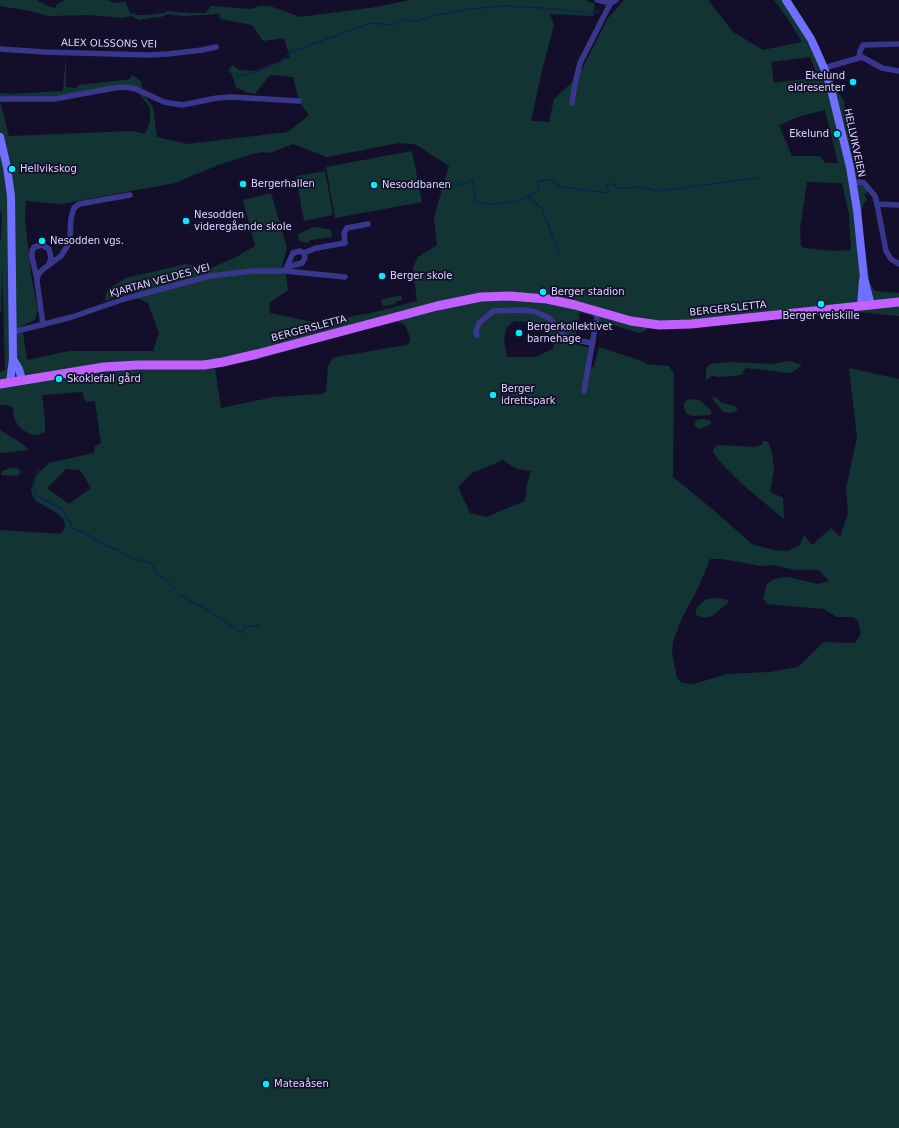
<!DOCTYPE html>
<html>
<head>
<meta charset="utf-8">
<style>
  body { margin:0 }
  canvas { display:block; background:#130f2a }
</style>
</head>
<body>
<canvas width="899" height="1128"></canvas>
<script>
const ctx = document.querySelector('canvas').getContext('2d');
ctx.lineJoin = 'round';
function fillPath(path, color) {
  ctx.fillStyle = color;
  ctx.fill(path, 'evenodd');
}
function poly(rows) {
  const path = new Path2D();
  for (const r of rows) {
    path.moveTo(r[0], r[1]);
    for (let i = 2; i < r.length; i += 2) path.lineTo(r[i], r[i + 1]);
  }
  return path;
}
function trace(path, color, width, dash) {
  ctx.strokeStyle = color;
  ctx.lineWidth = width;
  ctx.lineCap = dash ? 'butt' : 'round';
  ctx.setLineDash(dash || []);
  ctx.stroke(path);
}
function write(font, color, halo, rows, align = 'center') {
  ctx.font = font + ' "DejaVu Sans",sans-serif';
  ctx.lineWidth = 3.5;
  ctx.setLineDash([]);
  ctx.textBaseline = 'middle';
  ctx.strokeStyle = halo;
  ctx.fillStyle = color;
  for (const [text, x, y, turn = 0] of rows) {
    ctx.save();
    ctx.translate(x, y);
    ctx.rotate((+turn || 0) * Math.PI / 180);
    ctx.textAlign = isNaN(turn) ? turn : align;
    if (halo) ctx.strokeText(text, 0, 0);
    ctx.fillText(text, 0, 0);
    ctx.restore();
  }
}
fillPath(poly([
  [0,0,37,0,45,5,55,8,57,4,65,0,108,0,114,3,125,1,130,13,138,15,147,15,163,13,167,11,190,13,206,13,211,6,251,9,259,6,270,6,300,17,377,7,410,0,585,0,595,4,593,16,550,14,554,25,542,70,531,121,549,122,554,99,578,77,608,18,624,0,708,0,733,32,763,50,802,42,788,19,774,0,790,0,804,20,819,46,832,77,836,91,840,95,844,101,847,125,852,127,854,156,858,171,857,174,869,191,864,195,867,200,864,203,861,213,863,234,870,284,875,291,899,293,899,316,849,311,719,325,648,328,643,332,639,333,600,321,592,316,580,312,574,344,591,348,587,365,594,367,599,347,639,360,647,364,669,366,674,374,673,477,711,508,752,544,773,550,788,551,800,545,804,535,812,545,831,528,840,537,848,514,846,488,857,438,849,368,899,379,899,1128,0,1128,0,530,61,534,64,530,65,526,64,520,57,513,36,501,32,495,31,489,35,477,49,463,94,453,95,446,101,443,95,401,86,402,82,392,42,395,45,419,45,432,38,435,32,435,21,429,14,419,13,408,7,405,0,405,0,372,5,370,2,264,1,312,0,313,0,240,1,241,2,212,0,213,0,101,9,136,133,131,145,134,150,122,150,108,139,93,122,85,52,97,0,97,0,93,10,94,63,91,66,55,66,87,76,88,78,85,124,80,130,79,132,75,141,81,144,95,153,107,157,137,187,144,288,132,309,115,299,101,293,77,270,75,255,94,246,92,236,87,232,74,228,70,233,65,239,70,259,71,290,57,284,38,263,41,252,25,220,19,219,14,183,16,168,14,161,17,150,18,139,20,131,16,122,18,90,15,48,16,31,11,0,6],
  [810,57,818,77,774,83,771,62],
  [825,110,838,163,825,163,820,156,792,156,779,125,801,116],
  [399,143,415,144,449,166,434,217,437,245,418,257,415,263,413,269,417,301,367,314,357,315,315,327,313,322,270,313,269,303,288,290,286,274,282,266,287,248,271,193,243,200,255,246,238,256,211,268,186,264,126,278,108,289,105,297,105,301,134,292,137,298,148,303,159,333,153,351,69,351,27,360,22,326,35,320,38,310,31,275,25,218,26,201,61,204,175,183,218,165,252,154,263,152,270,153,293,144,327,157],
  [807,182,842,183,849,214,851,250,834,251,804,248,801,246,800,229],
  [397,321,405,325,410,337,410,342,407,345,336,357,332,359,328,367,326,391,322,394,274,397,221,408,215,368,259,359,371,327],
  [514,321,531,322,547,332,554,345,553,349,535,357,507,357,504,341,506,328],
  [503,460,510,465,518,469,531,471,527,484,525,501,486,517,470,513,458,487,472,473],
  [66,469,80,470,91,488,69,504,47,488],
  [710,559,722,559,761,566,774,565,795,570,819,570,829,581,818,584,787,577,774,579,767,584,763,598,767,604,824,609,837,617,853,617,858,621,861,634,855,643,824,642,798,667,770,672,727,674,694,684,682,683,677,678,674,664,672,651,673,641,683,616,698,588],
  [412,151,422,202,335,218,326,167],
  [325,171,333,215,304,221,296,176],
  [314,227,331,230,332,237,310,240,308,243,299,241,298,234],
  [401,295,402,300,395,302,396,304,383,306,381,300],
  [789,361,802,365,791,373,746,368,741,375,720,377,712,376,706,380,706,368,710,364,729,362,771,364],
  [715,397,722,403,735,406,738,411,729,413,723,412,712,398],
  [694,399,701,401,711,410,712,413,709,415,693,416,686,413,684,408,684,403,687,400],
  [703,419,710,421,711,424,700,429,694,425,696,420],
  [0,430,21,443,29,450,0,453],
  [763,441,766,441,769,443,772,454,774,469,770,492,783,498,784,519,742,484,721,463,713,452,713,449,718,445,754,447,762,445],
  [11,468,17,468,20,471,20,473,17,476,1,475,2,471],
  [719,598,728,600,729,602,712,616,705,618,696,615,696,609,701,603,707,599]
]), '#123533');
trace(poly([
  [236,77,255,72,279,62,291,52,371,23,392,25,404,20,416,21,434,16,469,9,505,6,541,8,589,13,600,11],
  [450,183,457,185,473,181,475,201,487,204,516,202,538,191,538,181,548,180,552,180,561,187,609,193,607,184,613,184,618,188,642,187,657,191,758,178],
  [528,196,542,209,561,258],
  [39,468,33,487,36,495,62,509,73,528,87,534,104,545,119,550,131,558,151,563,156,574,165,579,175,589],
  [178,594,208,610,242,633,245,627,260,625]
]), '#0a244f', 1.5);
trace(poly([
  [597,0,611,3],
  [0,49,45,52,148,55,168,54,202,50,216,47],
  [859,58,860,51,863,45,899,44],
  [824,68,862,57,882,68,899,71],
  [0,99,54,99,114,88,124,87,136,89,164,102,182,105,217,98,231,97,299,101],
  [572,103,575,84,580,63,608,8,611,3,616,0],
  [853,185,858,182,864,183,875,196,877,204,886,251,891,259,899,264],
  [877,204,899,205],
  [304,253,316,248,345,243,344,233,347,228,368,224],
  [285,271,293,253,300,251,304,253,305,258,302,263,287,267],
  [37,279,32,257,32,251,34,247,42,245,49,249,51,258,49,264],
  [43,325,37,281,38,275,42,270,61,256,68,245,70,236,71,218,74,208,79,204,130,195],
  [13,332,72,317,124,299,210,276,253,271,285,271,345,277],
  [477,335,476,331,479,323,493,311,523,310,536,312,549,318,567,339,593,343],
  [584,391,598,311]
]), '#39378c', 5.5);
trace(poly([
  [786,0,811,39,824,68,831,89,850,167,857,210,864,278,871,305],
  [0,137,7,167,11,196,13,359,10,382],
  [861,306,863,280],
  [13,359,19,369,22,380]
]), '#716fff', 8);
trace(poly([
  [0,384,104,367,137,365,204,365,223,362,257,354,437,306,481,297,509,296,547,299,575,305,631,321,659,325,691,324,899,302]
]), '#c15fff', 9);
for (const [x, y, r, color] of [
  [853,82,4,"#04eaff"],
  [837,134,4,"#04eaff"],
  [12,169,4,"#04eaff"],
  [243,184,4,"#04eaff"],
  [374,185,4,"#04eaff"],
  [186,221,4,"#04eaff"],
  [42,241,4,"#04eaff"],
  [382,276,4,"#04eaff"],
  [543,292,4,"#04eaff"],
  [821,304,4,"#04eaff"],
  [519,333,4,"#04eaff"],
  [59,379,4,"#04eaff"],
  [493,395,4,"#04eaff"],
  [266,1084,4,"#04eaff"]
]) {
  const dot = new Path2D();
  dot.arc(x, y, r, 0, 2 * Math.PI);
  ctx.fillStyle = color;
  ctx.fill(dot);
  trace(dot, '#130f2a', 1.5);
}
write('10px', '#dcd8ff', '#130f2a', [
  ["ALEX OLSSONS VEI",109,44,1],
  ["HELLVIKVEIEN",854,143,78],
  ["KJARTAN VELDES VEI",160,281,-15],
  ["BERGERSLETTA",728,309,-6],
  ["BERGERSLETTA",309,329,-15]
]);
write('10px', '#dcd8ff', '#130f2a', [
  ["Ekelund",845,76,"right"],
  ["eldresenter",845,88,"right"],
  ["Ekelund",829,134,"right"],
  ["Hellvikskog",20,169],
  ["Bergerhallen",251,184],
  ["Nesoddbanen",382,185],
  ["Nesodden",194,215],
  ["videregående skole",194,227],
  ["Nesodden vgs.",50,241],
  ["Berger skole",390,276],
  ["Berger stadion",551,292],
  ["Berger veiskille",821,316,"center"],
  ["Bergerkollektivet",527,327],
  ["barnehage",527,339],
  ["Skoklefall gård",67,379],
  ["Berger",501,389],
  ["idrettspark",501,401],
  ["Mateaåsen",274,1084]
], 'left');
</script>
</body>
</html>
